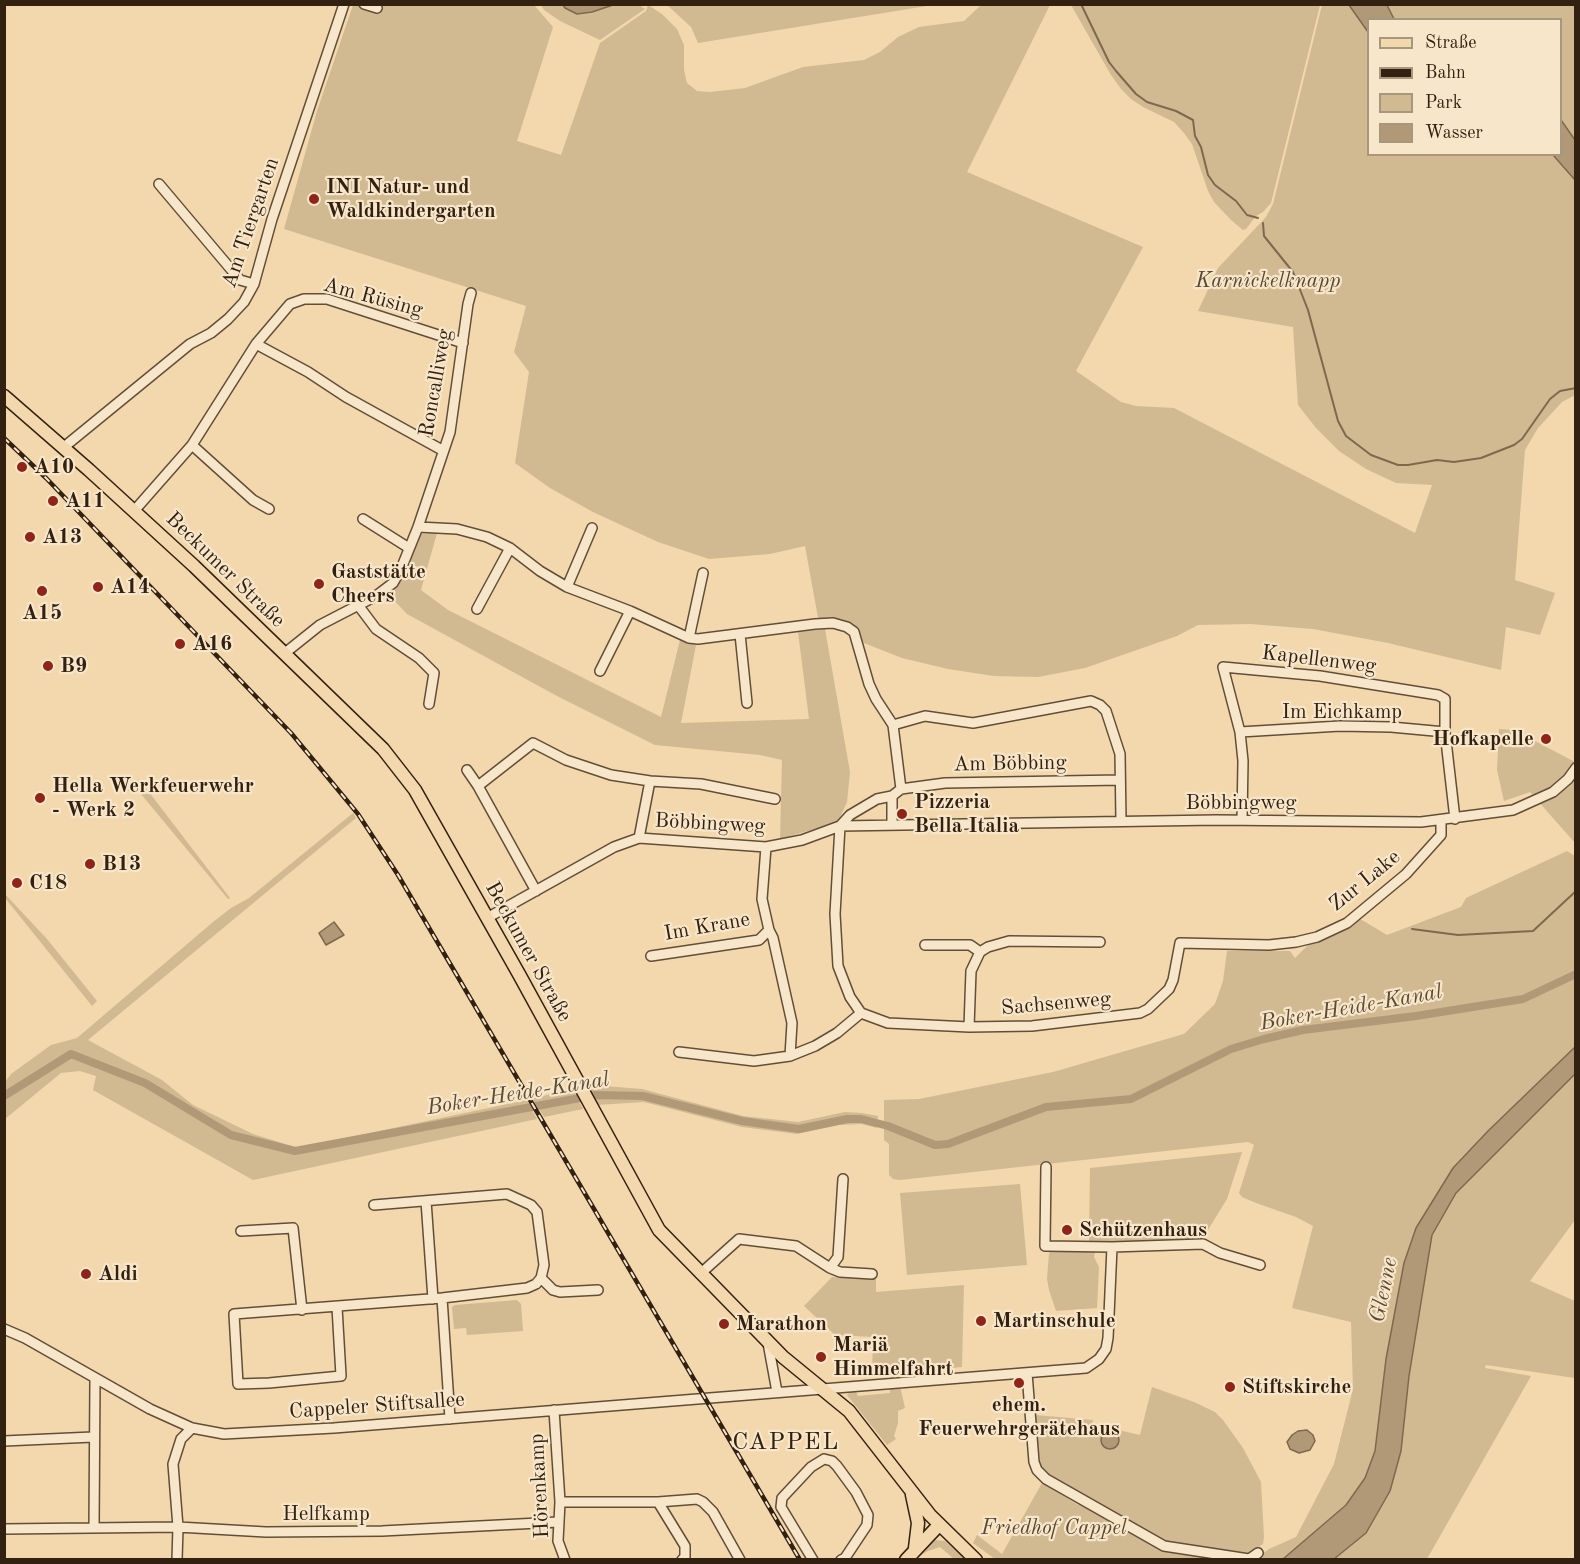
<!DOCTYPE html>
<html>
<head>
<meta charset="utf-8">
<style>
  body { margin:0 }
  #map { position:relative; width:1580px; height:1564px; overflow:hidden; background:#f2d8ac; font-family:"Old Standard TT",serif }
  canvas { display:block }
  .frame { position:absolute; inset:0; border:6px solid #322011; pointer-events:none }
  .legend { position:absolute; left:1367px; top:18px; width:195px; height:138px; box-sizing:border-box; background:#f7e6c9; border:2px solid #a8977f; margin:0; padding:8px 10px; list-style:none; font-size:18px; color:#322011 }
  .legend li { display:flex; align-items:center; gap:12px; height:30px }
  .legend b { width:30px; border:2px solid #a8977f }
</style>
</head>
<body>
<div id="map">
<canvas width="1580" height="1564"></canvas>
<div class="frame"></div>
<ul class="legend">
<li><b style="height:8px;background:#f2d8ac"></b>Straße</li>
<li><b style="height:8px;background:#322011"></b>Bahn</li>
<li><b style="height:16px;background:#d1b992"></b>Park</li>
<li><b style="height:16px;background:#b19977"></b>Wasser</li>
</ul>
</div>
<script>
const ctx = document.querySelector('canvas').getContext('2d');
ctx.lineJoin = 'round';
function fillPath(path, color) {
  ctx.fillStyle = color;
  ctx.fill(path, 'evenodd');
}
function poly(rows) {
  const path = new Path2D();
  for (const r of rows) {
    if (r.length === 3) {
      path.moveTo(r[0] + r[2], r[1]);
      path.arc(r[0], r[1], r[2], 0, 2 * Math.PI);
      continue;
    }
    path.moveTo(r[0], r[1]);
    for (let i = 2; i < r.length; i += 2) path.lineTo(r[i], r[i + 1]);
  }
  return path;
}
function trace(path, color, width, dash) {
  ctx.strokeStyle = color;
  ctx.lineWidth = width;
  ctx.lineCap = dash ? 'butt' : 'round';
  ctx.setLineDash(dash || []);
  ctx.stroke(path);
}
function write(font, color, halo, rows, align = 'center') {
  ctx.font = font + ' "Old Standard TT",serif';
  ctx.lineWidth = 4.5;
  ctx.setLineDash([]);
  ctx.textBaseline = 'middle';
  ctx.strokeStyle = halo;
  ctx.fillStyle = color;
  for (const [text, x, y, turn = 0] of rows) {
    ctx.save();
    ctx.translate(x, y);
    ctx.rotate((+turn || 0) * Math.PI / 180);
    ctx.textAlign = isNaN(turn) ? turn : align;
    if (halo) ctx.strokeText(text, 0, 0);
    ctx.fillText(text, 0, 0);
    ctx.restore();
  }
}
fillPath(poly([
  [353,5,534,5,553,27,517,141,561,155,600,43,646,11,648,5,662,14,677,29,684,45,684,70,687,83,697,91,710,92,745,88,803,67,864,60,880,52,898,37,919,27,964,21,981,5,1050,5,967,172,1143,247,1076,371,1121,402,1136,406,1174,408,1415,533,1432,485,1396,483,1366,469,1339,451,1316,428,1298,405,1293,327,1198,311,1218,268,1266,217,1273,204,1322,5,1349,5,1368,32,1368,154,1553,155,1575,180,1575,395,1562,402,1538,428,1525,450,1515,580,1555,593,1540,635,1506,627,1501,670,1388,643,1313,629,1250,624,1198,625,1177,636,1085,668,1038,677,994,676,948,669,902,658,859,641,847,626,819,623,805,546,770,554,709,559,658,542,593,512,550,488,515,463,529,372,514,352,526,306,284,229,317,111],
  [541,5,563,5,565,8,639,5,645,9,600,40,560,21,544,10],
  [667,5,933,5,698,43,691,27],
  [1071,5,1320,5,1271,203,1263,212,1256,216,1246,229,1243,230,1231,220,1214,202,1208,191,1192,144,1184,133,1174,122,1143,107,1131,99,1121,89,1111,75],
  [1387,5,1575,5,1575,140,1561,120,1560,20,1394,19],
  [437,533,421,590,448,610,661,717,680,640,696,645,681,723,809,719,798,632,825,629,850,772,847,802,838,822,780,839,782,760,760,755,655,745,557,696,407,614,387,593,419,534],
  [1499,729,1514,730,1575,762,1575,843,1530,792,1504,801,1497,770],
  [139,779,230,898,228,899,136,788,130,792,127,790],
  [353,813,356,818,88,1040,162,1080,193,1105,253,1134,298,1148,527,1100,537,1119,253,1180,93,1090,96,1076,80,1071,61,1073,5,1119,5,1082,11,1074,51,1045,77,1038,213,922,231,908,249,898],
  [1567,851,1575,856,1575,1047,1488,1131,1453,1168,1404,1263,1386,1359,1375,1451,1365,1478,1346,1505,1283,1559,1255,1559,1269,1549,1296,1537,1334,1464,1353,1389,1351,1322,1292,1308,1313,1226,1296,1217,1256,1203,1242,1197,1239,1193,1254,1145,1248,1142,900,1180,893,1179,889,1175,889,1144,884,1140,884,1100,919,1099,1053,1072,1184,1034,1215,1004,1223,981,1227,951,1290,951,1295,958,1311,942,1357,917,1387,935,1461,907,1466,898],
  [4,893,47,939,97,1001,92,1006,5,898],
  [1575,1065,1575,1220,1530,1281,1575,1301,1575,1378,1486,1365,1485,1368,1531,1376,1427,1559,1321,1559,1369,1478,1433,1214],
  [592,1085,642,1089,743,1116,798,1122,845,1112,861,1113,878,1116,877,1128,862,1124,839,1125,797,1134,742,1127,644,1102,597,1105,587,1086],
  [573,1090,583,1109,544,1117,532,1098],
  [1242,1152,1227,1199,1203,1238,1193,1242,1089,1241,1090,1168],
  [1020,1184,1027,1265,907,1275,900,1193],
  [1052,1251,1095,1252,1094,1257,1099,1267,1097,1308,1056,1311,1049,1290,1047,1279,1049,1253],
  [832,1277,876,1279,876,1292,964,1285,962,1367,872,1375,873,1337,835,1335,804,1306],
  [517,1300,521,1304,523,1331,467,1335,466,1328,454,1329,452,1307,455,1305],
  [900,1386,905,1408,898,1411,898,1423,894,1436,896,1439,887,1445,847,1395,852,1390,855,1390,858,1396,890,1393,890,1387],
  [1152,1387,1194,1402,1215,1412,1223,1420,1243,1448,1261,1482,1264,1537,1263,1544,1248,1554,1167,1542,1146,1532,1049,1476,1040,1466,1035,1415,1093,1420,1092,1424,1140,1435],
  [1042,1483,1078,1505,1079,1503,1163,1550,1225,1559,995,1559,973,1543,977,1535,1002,1554],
  [936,1540,945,1541,966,1559,954,1559,940,1547,928,1551,914,1559,925,1547]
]), '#d1b992');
const water = poly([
  [563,5,613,5,592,12,577,14,565,8,563,5],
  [1349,5,1387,5,1394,19,1368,20,1368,32,1349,5],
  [1561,120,1575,140,1575,180,1553,155,1560,154,1561,120],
  [334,922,344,935,326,945,319,933,334,922],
  [1575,1047,1575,1074,1456,1193,1432,1235,1409,1376,1401,1451,1390,1491,1366,1533,1334,1559,1283,1559,1346,1505,1365,1478,1375,1451,1386,1359,1404,1263,1416,1228,1453,1168,1488,1131,1575,1047],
  [1307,1430,1313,1435,1315,1441,1310,1450,1299,1453,1290,1449,1287,1442,1292,1435,1298,1431,1307,1430],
  [1110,1440,9]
]);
fillPath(water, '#b19977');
trace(water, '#7e694e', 1.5);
trace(poly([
  [1081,4,1109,62,1116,71,1136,94,1147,102,1176,111,1193,120,1195,136,1201,147,1208,175,1215,185,1236,201,1247,215,1258,218],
  [1263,223,1264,236,1293,272,1308,310,1338,421,1346,436,1371,455,1398,465,1408,465,1437,460,1454,462,1481,458,1514,445,1522,439,1550,399,1560,391,1576,388],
  [1412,929,1458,935,1533,931,1576,891]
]), '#7e694e', 2);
trace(poly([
  [4,1096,71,1054,145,1083,231,1135,295,1151,596,1095,643,1096,742,1121,799,1129,847,1119,861,1119,888,1126,935,1145,948,1144,1046,1107,1131,1099,1231,1049,1264,1039,1303,1030,1416,1016,1523,999,1576,974]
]), '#b19977', 8);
const minor = poly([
  [364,4,377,8],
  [159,184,240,280,254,284],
  [256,344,290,304,304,299,327,299,463,343],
  [192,445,253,500,269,509],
  [64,447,190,344,211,333,228,319,244,302,254,284,272,219,344,4],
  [134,511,192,445,256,344,308,372,346,397,442,450],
  [363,519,409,548],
  [418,527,457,529,487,537,510,548,540,571,567,587,630,611,689,638,698,639,815,624,833,623,847,627,854,632,869,684,876,699,893,725,901,789,892,796,877,799,850,815,840,826],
  [567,587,592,528],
  [358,605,376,629,419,658,434,673,429,704],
  [477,609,510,548],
  [740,634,747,703],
  [689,638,703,573],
  [285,653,320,625,376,596,393,583,401,569,418,527,450,432,468,304,471,293],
  [600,671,630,611],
  [893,725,925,716,973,723,1091,701,1100,705,1106,711,1120,754,1121,821],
  [1240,732,1340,726,1391,727,1445,732],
  [467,770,478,786],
  [650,781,701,784,775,799],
  [901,789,945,783,1120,780],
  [1242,820,1243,761,1240,732,1223,667,1320,676,1438,695,1445,699,1445,732,1455,819],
  [892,825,892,796],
  [840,826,835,914,838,966,850,997,861,1013,888,1023,969,1027,1032,1026,1140,1013,1148,1009,1169,989,1173,980,1180,943,1269,945,1296,942,1317,937,1347,923,1406,874,1441,835,1441,820],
  [536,891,478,786,533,743,566,760,611,775,650,781,639,838],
  [487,918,614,847,639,838,766,847,802,840,840,826,1216,820,1421,822,1513,810,1553,792,1568,779,1576,768],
  [769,930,773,938,792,1023,790,1056],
  [925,945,970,945,980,952],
  [651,956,759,940,769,930,762,899,766,847],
  [969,1027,971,971,980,952,988,947,1009,941,1100,942],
  [679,1052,754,1061,790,1056,815,1046,837,1033,861,1013],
  [426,1201,433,1299],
  [374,1205,507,1194,531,1205,537,1212,544,1265,541,1278,536,1284,527,1288,442,1298,450,1419],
  [241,1231,293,1228,302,1310],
  [1112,1247,1203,1244,1220,1253,1260,1265],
  [830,1268,840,1272,872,1274],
  [700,1274,739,1239,796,1246,830,1268,838,1257,843,1179],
  [541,1278,553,1290,560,1292,598,1290],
  [337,1307,341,1376,269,1383,238,1384,234,1314,442,1298],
  [4,1329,25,1338,150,1409,192,1428,224,1434,334,1428,1086,1368,1099,1359,1106,1349,1108,1338,1112,1247,1045,1246,1046,1167],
  [768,1343,777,1392],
  [1027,1373,1034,1462,1037,1470,1046,1479,1164,1546,1249,1559],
  [554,1410,560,1502,558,1541,565,1560],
  [4,1441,93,1437],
  [560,1502,658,1502,697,1499,703,1502,713,1512,740,1560],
  [658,1502,685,1546,685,1557,682,1560],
  [94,1528,95,1379],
  [4,1529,178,1527,266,1532,382,1531,558,1522],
  [177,1560,178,1527,173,1464,181,1439,192,1428],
  [813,1560,781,1507,782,1498,811,1467,824,1459,832,1461,837,1466,856,1492,868,1515,867,1525,845,1558,841,1560],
  [1248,1560,1258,1553]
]);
const major = poly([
  [4,396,89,470,194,566,383,749,415,790,520,976,659,1230,783,1357,849,1411,930,1515,976,1560],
  [912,1495,918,1523,915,1548],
  [906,1560,939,1525]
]);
trace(minor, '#624e38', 12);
trace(major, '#322011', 15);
trace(minor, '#f7e6c9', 9);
trace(major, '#f2d8ac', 12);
const rail = poly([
  [4,438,46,478,291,733,358,814,398,875,800,1560]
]);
trace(rail, '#322011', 4.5);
trace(rail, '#f7e6c9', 2, [7]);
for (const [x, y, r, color] of [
  [314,199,6,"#8f2418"],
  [22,467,6,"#8f2418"],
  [53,501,6,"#8f2418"],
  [30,537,6,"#8f2418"],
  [319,584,6,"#8f2418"],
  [98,587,6,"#8f2418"],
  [42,591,6,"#8f2418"],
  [180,644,6,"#8f2418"],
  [48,666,6,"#8f2418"],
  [1546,739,6,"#8f2418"],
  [40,798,6,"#8f2418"],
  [902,814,6,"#8f2418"],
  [90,864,6,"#8f2418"],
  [17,883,6,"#8f2418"],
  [1067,1230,6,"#8f2418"],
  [86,1274,6,"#8f2418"],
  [981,1321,6,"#8f2418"],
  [724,1324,6,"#8f2418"],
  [821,1357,6,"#8f2418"],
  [1019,1383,6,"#8f2418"],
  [1230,1387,6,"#8f2418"]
]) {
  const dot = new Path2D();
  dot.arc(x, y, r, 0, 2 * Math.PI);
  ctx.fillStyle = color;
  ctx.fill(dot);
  trace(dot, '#f7e6c9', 2);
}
write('bold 21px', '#322011', '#f7e6c9', [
  ["INI Natur- und",326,187],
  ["Waldkindergarten",326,211],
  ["A10",34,467],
  ["A11",65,501],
  ["A13",42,537],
  ["Gaststätte",331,572],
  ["Cheers",331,596],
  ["A14",110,587],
  ["A15",42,613,"center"],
  ["A16",192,644],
  ["B9",60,666],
  ["Hofkapelle",1534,739,"right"],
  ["Hella Werkfeuerwehr",52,786],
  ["- Werk 2",52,810],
  ["Pizzeria",914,802],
  ["Bella Italia",914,826],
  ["B13",102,864],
  ["C18",29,883],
  ["Schützenhaus",1079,1230],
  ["Aldi",98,1274],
  ["Martinschule",993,1321],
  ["Marathon",736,1324],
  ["Mariä",833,1345],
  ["Himmelfahrt",833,1369],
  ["Stiftskirche",1242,1387],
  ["ehem.",1019,1405,"center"],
  ["Feuerwehrgerätehaus",1019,1429,"center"]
], 'left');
write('21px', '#322011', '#f7e6c9', [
  ["Am Tiergarten",251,223,-71],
  ["Am Rüsing",373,298,15],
  ["Roncalliweg",436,383,-80],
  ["Beckumer Straße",225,570,44],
  ["Kapellenweg",1319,660,7],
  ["Im Eichkamp",1342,712],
  ["Am Böbbing",1010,764,-1],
  ["Böbbingweg",1241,803],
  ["Böbbingweg",710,824,3],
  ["Zur Lake",1365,881,-39],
  ["Im Krane",707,927,-10],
  ["Beckumer Straße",528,952,61],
  ["Sachsenweg",1056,1004,-5],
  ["Cappeler Stiftsallee",377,1406,-4],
  ["Hörenkamp",540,1486,-93],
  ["Helfkamp",326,1514]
]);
write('italic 21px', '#5a4631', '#f7e6c9', [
  ["Karnickelknapp",1268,281],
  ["Friedhof Cappel",1054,1528]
]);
write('italic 22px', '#5e4a35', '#f7e6c9', [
  ["Boker-Heide-Kanal",1351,1008,-10],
  ["Boker-Heide-Kanal",518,1094,-9],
  ["Glenne",1384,1290,-78]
]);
ctx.letterSpacing = '1.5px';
write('24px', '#322011', '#f7e6c9', [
  ["CAPPEL",786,1443]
]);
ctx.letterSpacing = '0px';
</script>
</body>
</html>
